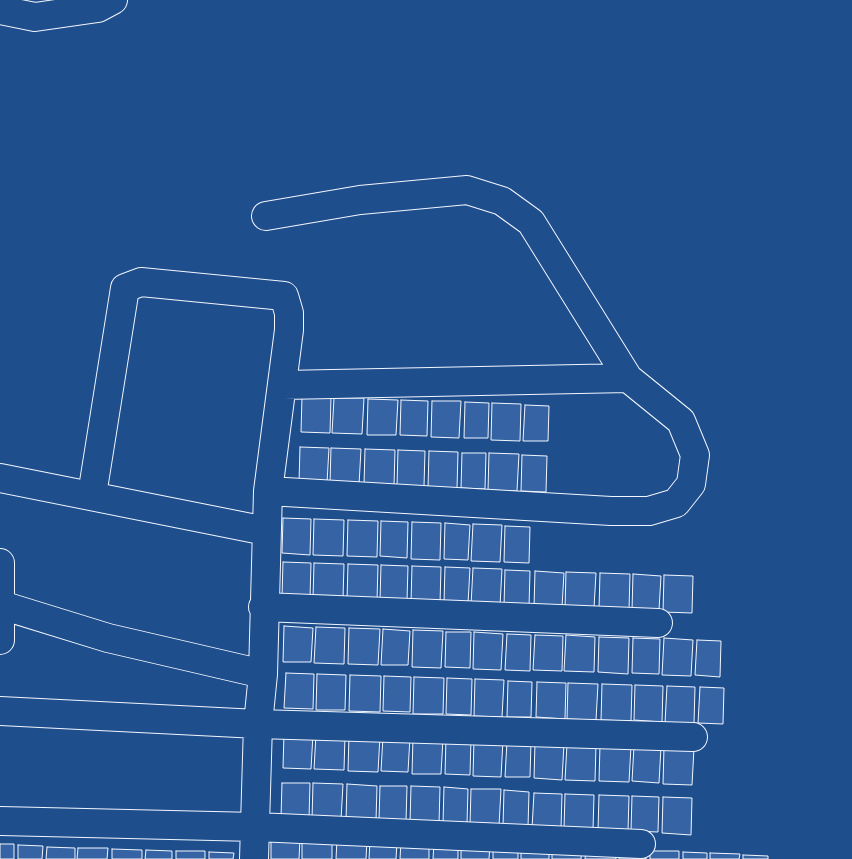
<!DOCTYPE html>
<html>
<head>
<meta charset="utf-8">
<style>
  body { margin:0 }
  canvas { display:block; background:#1f4e8c }
</style>
</head>
<body>
<canvas width="852" height="859"></canvas>
<script>
const ctx = document.querySelector('canvas').getContext('2d');
ctx.lineJoin = 'round';
function fillPath(path, color) {
  ctx.fillStyle = color;
  ctx.fill(path, 'evenodd');
}
function poly(rows) {
  const path = new Path2D();
  for (const r of rows) {
    path.moveTo(r[0], r[1]);
    for (let i = 2; i < r.length; i += 2) path.lineTo(r[i], r[i + 1]);
  }
  return path;
}
function trace(path, color, width, dash) {
  ctx.strokeStyle = color;
  ctx.lineWidth = width;
  ctx.lineCap = dash ? 'butt' : 'round';
  ctx.setLineDash(dash || []);
  ctx.stroke(path);
}
const building = poly([
  [302,397,331,398,330,433,301,432,302,397],
  [334,398,364,398,362,434,332,433,334,398],
  [368,399,398,400,396,435,367,435,368,399],
  [401,400,428,401,427,436,400,435,401,400],
  [432,401,461,401,459,438,431,437,432,401],
  [465,402,489,403,488,438,464,438,465,402],
  [492,403,521,404,520,441,491,440,492,403],
  [525,405,549,406,548,441,523,441,525,405],
  [300,447,329,448,327,483,299,483,300,447],
  [331,448,361,449,359,485,330,483,331,448],
  [365,449,395,450,394,486,364,485,365,449],
  [398,450,425,451,424,486,397,486,398,450],
  [429,451,458,452,457,489,428,488,429,451],
  [462,453,486,453,485,489,461,488,462,453],
  [489,453,519,454,517,491,488,490,489,453],
  [522,455,547,456,546,492,521,491,522,455],
  [283,518,311,519,310,555,282,553,283,518],
  [314,519,344,520,343,556,313,555,314,519],
  [348,520,378,521,377,557,347,556,348,520],
  [381,521,408,522,407,558,380,556,381,521],
  [412,522,441,523,440,560,411,559,412,522],
  [445,523,470,525,468,560,444,559,445,523],
  [473,524,502,525,500,562,471,561,473,524],
  [505,526,530,527,529,563,504,562,505,526],
  [283,562,311,563,310,598,282,597,283,562],
  [314,563,344,564,343,599,313,598,314,563],
  [348,564,378,565,377,601,347,600,348,564],
  [381,565,408,566,407,601,380,600,381,565],
  [412,566,441,567,440,604,411,602,412,566],
  [445,567,470,568,468,604,444,603,445,567],
  [473,568,502,569,500,606,471,605,473,568],
  [505,570,530,571,529,607,504,606,505,570],
  [535,571,564,573,562,607,534,607,535,571],
  [566,572,596,573,594,608,565,608,566,572],
  [600,573,630,574,629,610,599,609,600,573],
  [633,574,661,576,659,610,632,610,633,574],
  [664,575,693,576,692,613,663,612,664,575],
  [284,626,313,628,311,662,283,662,284,626],
  [316,627,345,628,344,664,314,663,316,627],
  [349,628,380,629,378,665,348,664,349,628],
  [383,629,410,631,408,665,381,665,383,629],
  [413,630,443,631,441,668,412,667,413,630],
  [446,632,471,632,470,668,445,667,446,632],
  [474,632,503,634,501,670,473,669,474,632],
  [507,634,531,635,530,671,505,670,507,634],
  [535,635,563,636,562,671,533,670,535,635],
  [566,635,595,637,594,672,564,671,566,635],
  [599,637,629,638,628,674,598,672,599,637],
  [633,638,660,639,659,674,632,673,633,638],
  [664,638,693,640,691,676,662,675,664,638],
  [697,640,721,641,720,677,695,675,697,640],
  [286,673,314,674,313,709,284,708,286,673],
  [317,674,346,675,345,710,316,710,317,674],
  [350,675,381,676,380,712,349,711,350,675],
  [384,676,411,677,410,712,383,711,384,676],
  [414,677,444,678,443,714,413,714,414,677],
  [447,678,472,679,471,715,446,714,447,678],
  [475,679,504,680,502,717,474,716,475,679],
  [508,681,532,682,531,717,507,717,508,681],
  [537,682,566,683,565,719,536,717,537,682],
  [568,683,598,684,596,720,567,719,568,683],
  [602,684,632,685,631,721,601,720,602,684],
  [635,685,663,686,662,722,634,720,635,685],
  [667,686,695,687,694,724,665,723,667,686],
  [700,687,724,688,723,724,698,723,700,687],
  [284,733,313,734,311,769,283,768,284,733],
  [316,734,345,735,344,770,314,769,316,734],
  [349,735,380,736,378,772,348,771,349,735],
  [383,736,410,737,408,772,381,771,383,736],
  [413,737,443,738,441,774,412,774,413,737],
  [446,738,471,739,470,775,445,774,446,738],
  [474,739,503,740,501,777,473,776,474,739],
  [507,741,531,742,530,777,505,777,507,741],
  [535,743,564,744,562,780,534,778,535,743],
  [567,744,596,745,595,781,565,780,567,744],
  [600,745,631,746,629,782,599,781,600,745],
  [634,746,661,747,659,783,632,781,634,746],
  [664,747,694,748,692,785,663,784,664,747],
  [282,783,310,783,309,819,281,817,282,783],
  [313,783,343,784,341,820,312,819,313,783],
  [347,784,377,786,376,821,346,820,347,784],
  [380,786,407,786,406,822,379,820,380,786],
  [411,786,440,787,439,824,410,823,411,786],
  [444,787,468,789,467,824,443,823,444,787],
  [471,789,501,789,499,826,470,825,471,789],
  [504,790,529,792,528,827,503,826,504,790],
  [534,793,562,794,561,829,532,828,534,793],
  [565,794,594,795,593,830,564,829,565,794],
  [599,795,629,796,628,832,598,831,599,795],
  [632,796,659,797,658,832,631,831,632,796],
  [663,797,692,798,691,835,662,833,663,797],
  [271,838,300,839,299,859,271,859,271,838],
  [302,838,332,839,332,859,302,859,302,838],
  [337,839,367,841,366,859,336,859,337,839],
  [370,841,397,842,396,859,369,859,370,841],
  [401,841,429,842,429,859,400,859,401,841],
  [434,843,458,844,458,859,433,859,434,843],
  [0,844,14,844,14,859,0,859,0,844],
  [461,844,490,845,489,859,461,859,461,844],
  [18,845,43,846,42,859,18,859,18,845],
  [493,846,518,847,518,859,493,859,493,846],
  [47,847,75,848,75,859,46,859,47,847],
  [521,847,549,848,549,859,521,859,521,847],
  [78,848,108,848,107,859,77,859,78,848],
  [552,848,582,848,581,859,552,859,552,848],
  [112,849,142,850,142,859,112,859,112,849],
  [586,849,616,850,616,859,585,859,586,849],
  [146,850,172,851,172,859,145,859,146,850],
  [619,850,646,851,646,859,619,859,619,850],
  [176,851,205,851,205,859,176,859,176,851],
  [650,851,679,851,679,859,650,859,650,851],
  [209,852,234,853,233,859,209,859,209,852],
  [683,852,707,853,707,859,683,859,683,852],
  [710,853,740,854,739,859,710,859,710,853],
  [743,855,768,856,768,859,743,859,743,855]
]);
fillPath(building, '#3563a3');
trace(building, '#f2f6ff', 1);
const street = poly([
  [0,10,35,17,98,8,113,0],
  [266,216,360,200,467,190,502,201,531,222,628,378,681,421,695,455,691,484,676,503,649,511,611,511,268,491],
  [283,385,628,378],
  [0,478,266,531],
  [92,495,125,288,141,282,284,296,289,313,289,330,268,491,263,674,258,724,254,859],
  [0,563,0,640],
  [1,605,108,638,263,674],
  [263,607,658,623],
  [0,711,258,724,693,737],
  [0,821,256,827,641,844]
]);
trace(street, '#f2f6ff', 30);
trace(street, '#1f4e8c', 28);
</script>
</body>
</html>
